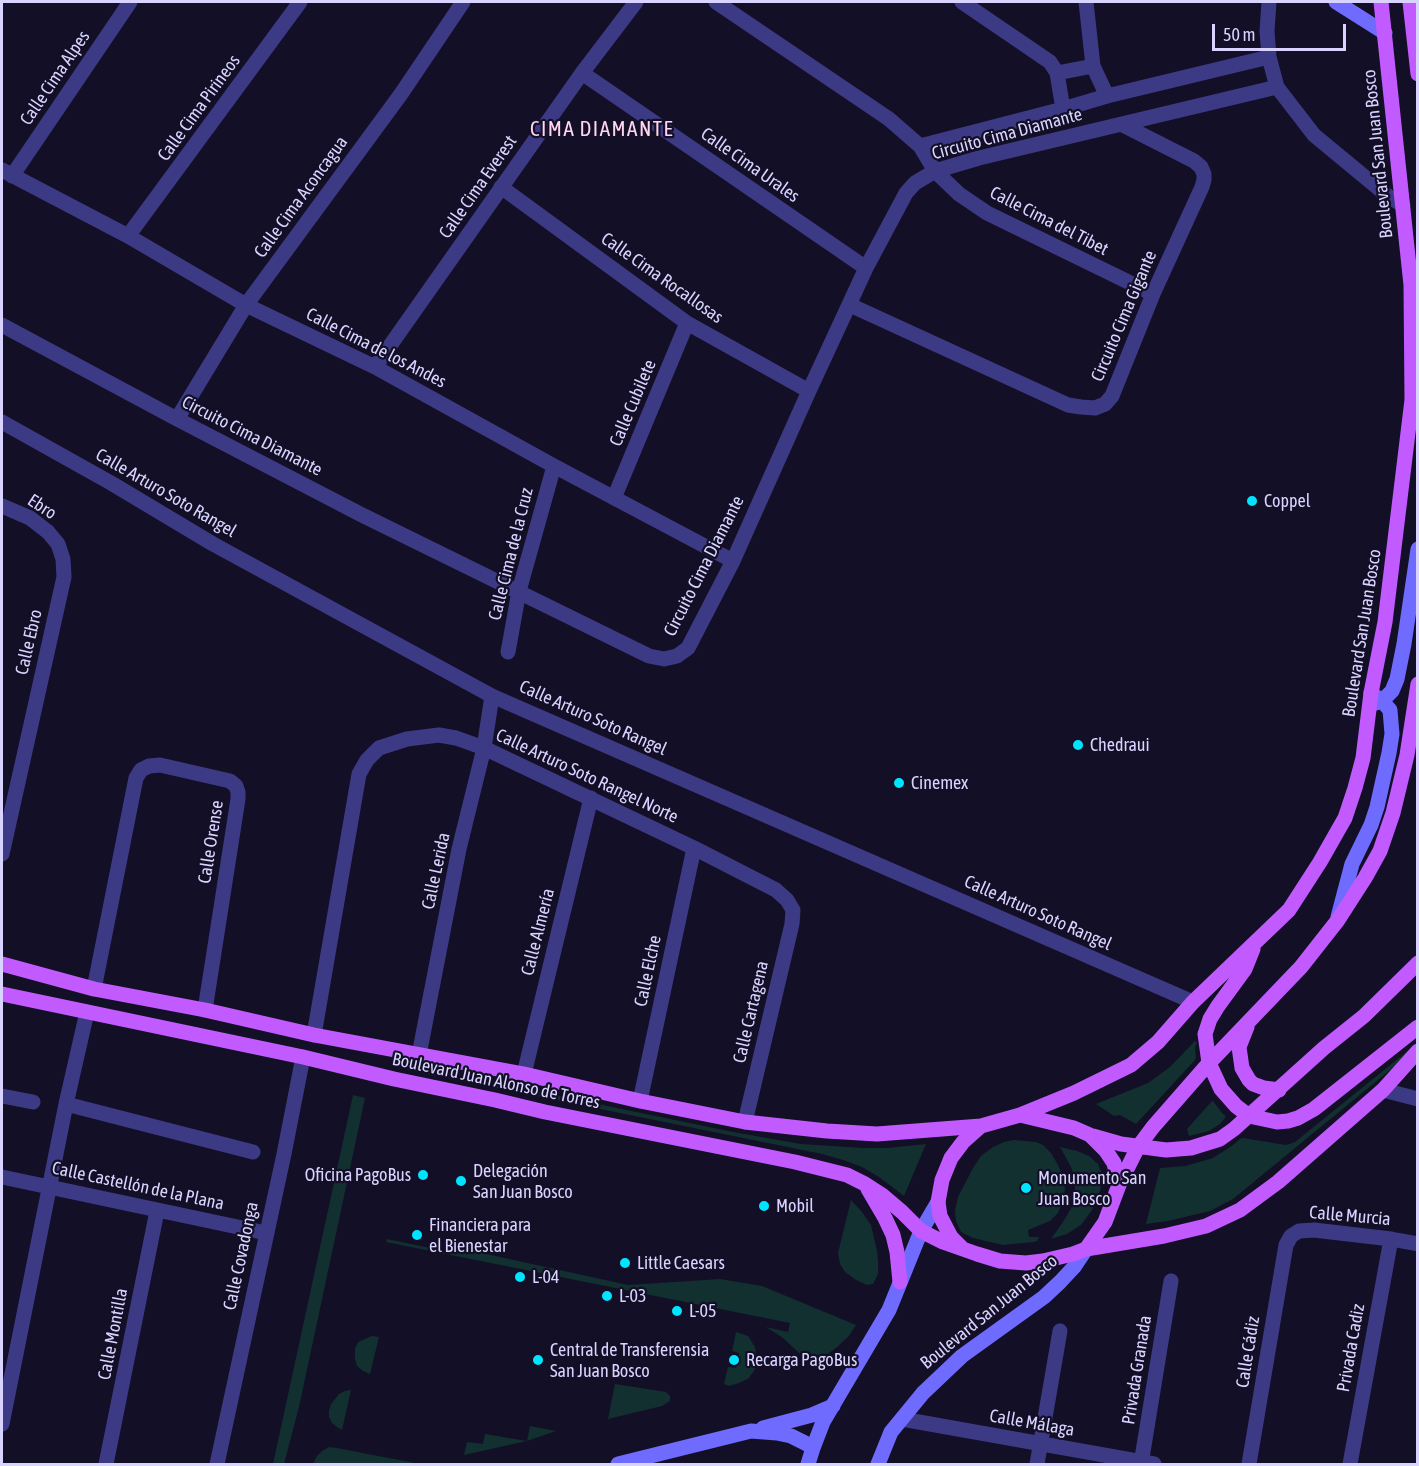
<!DOCTYPE html>
<html>
<head>
<meta charset="utf-8">
<style>
  body { margin:0 }
  #map { position:relative; width:1419px; height:1466px; overflow:hidden; background:#130f26; font-family:"Asap Condensed",sans-serif }
  canvas { display:block }
  .frame { position:absolute; inset:0; border:3px solid #d9d4ff; pointer-events:none }
  .scale { position:absolute; left:1212px; top:24px; width:134px; height:27px; box-sizing:border-box; border:3px solid #d9d4ff; border-top:0; padding-left:8px; font-size:18px; line-height:21px; white-space:nowrap; color:#d9d4ff; -webkit-text-stroke:4px #130f26; paint-order:stroke }
</style>
</head>
<body>
<div id="map">
<canvas width="1419" height="1466"></canvas>
<div class="frame"></div>
<div class="scale">50 m</div>
</div>
<script>
const ctx = document.querySelector('canvas').getContext('2d');
ctx.lineJoin = 'round';
function fillPath(path, color) {
  ctx.fillStyle = color;
  ctx.fill(path, 'evenodd');
}
function poly(rows) {
  const path = new Path2D();
  for (const r of rows) {
    path.moveTo(r[0], r[1]);
    for (let i = 2; i < r.length; i += 2) path.lineTo(r[i], r[i + 1]);
  }
  return path;
}
function trace(path, color, width, dash) {
  ctx.strokeStyle = color;
  ctx.lineWidth = width;
  ctx.lineCap = dash ? 'butt' : 'round';
  ctx.setLineDash(dash || []);
  ctx.stroke(path);
}
function write(font, color, halo, rows, align = 'center') {
  ctx.font = font + ' "Asap Condensed",sans-serif';
  ctx.lineWidth = 4.5;
  ctx.setLineDash([]);
  ctx.textBaseline = 'middle';
  ctx.strokeStyle = halo;
  ctx.fillStyle = color;
  for (const [text, x, y, turn = 0] of rows) {
    ctx.save();
    ctx.translate(x, y);
    ctx.rotate((+turn || 0) * Math.PI / 180);
    ctx.textAlign = isNaN(turn) ? turn : align;
    if (halo) ctx.strokeText(text, 0, 0);
    ctx.fillText(text, 0, 0);
    ctx.restore();
  }
}
fillPath(poly([
  [1195,1041,1197,1043,1195,1047,1196,1057,1195,1060,1136,1124,1120,1115,1114,1116,1096,1104,1148,1083,1170,1067],
  [1410,1049,1412,1052,1233,1199,1210,1211,1168,1221,1146,1224,1160,1168,1185,1166,1213,1158,1233,1145,1240,1139,1243,1138,1286,1145,1295,1142],
  [409,1065,733,1132,801,1144,864,1148,887,1148,926,1144,904,1196,879,1177,862,1167,843,1160,822,1154,408,1070,406,1067],
  [353,1095,365,1098,299,1407,284,1464,273,1464],
  [1212,1101,1213,1101,1223,1114,1225,1115,1225,1118,1220,1124,1209,1131,1189,1136,1187,1129],
  [1014,1140,1036,1142,1043,1145,1051,1153,1058,1165,1063,1177,1065,1189,1063,1201,1058,1213,1050,1221,1028,1230,1029,1237,1039,1237,1037,1241,1034,1242,1003,1245,973,1238,961,1232,956,1221,955,1210,958,1197,973,1168,981,1156,993,1147,1004,1142],
  [1060,1147,1077,1151,1089,1156,1098,1164,1103,1177,1100,1191,1092,1210,1081,1225,1067,1234,1051,1239,1063,1222,1073,1205,1075,1192,1075,1179,1071,1167],
  [851,1200,862,1212,871,1225,877,1251,878,1261,878,1274,873,1284,867,1285,856,1280,845,1272,840,1264,838,1253],
  [387,1239,444,1251,446,1247,468,1250,628,1285,720,1279,762,1286,856,1325,849,1336,837,1347,820,1360,811,1364,783,1338,766,1327,788,1332,790,1323,386,1242],
  [736,1332,748,1336,755,1347,757,1359,755,1369,749,1378,739,1383,729,1386,724,1384,728,1367,736,1368,739,1353,732,1351],
  [372,1336,379,1337,370,1374,363,1371,357,1366,355,1359,355,1349,358,1342],
  [615,1384,666,1392,670,1396,670,1401,662,1406,608,1419],
  [351,1390,342,1430,337,1427,332,1423,329,1417,329,1411,331,1404,339,1394,345,1391],
  [530,1426,556,1431,527,1441,464,1455,467,1442,483,1444,485,1434,527,1441],
  [329,1447,337,1448,420,1464,313,1464,317,1456,322,1451]
]), '#12302f');
trace(poly([
  [716,2,889,119,920,146,935,171,959,194,987,213,1153,294],
  [962,2,1050,62,1057,73,1063,109],
  [1086,2,1093,66,1107,96],
  [1269,2,1267,31,1269,57,1277,87,1314,135,1389,197,1403,205],
  [582,73,866,268],
  [1057,73,1093,66],
  [920,146,1063,109,1107,96,1269,57],
  [2,170,128,236,246,305,375,367,554,466,733,561],
  [12,176,130,2],
  [501,187,687,323,809,391],
  [128,236,300,2],
  [850,305,1068,405,1081,407,1095,408,1105,404,1112,396,1153,294,1202,187,1204,180,1204,174,1201,167,1194,161,1123,125],
  [2,325,177,419,362,515,649,656,664,659,677,656,688,648,733,561,809,391,866,268,906,193,915,183,935,171,979,158,1277,87],
  [375,367,582,73,636,2],
  [177,419,246,305,401,94,463,2],
  [2,422,111,483,213,544,492,696,1193,1002],
  [614,498,687,323],
  [2,506,30,518,48,532,58,544,63,559,64,577,2,854],
  [508,652,519,591,554,466],
  [94,989,136,778,141,770,149,766,160,765,230,781,236,786,238,792,238,799,205,1010],
  [314,1035,359,774,367,760,379,748,407,739,439,735,456,738,484,748,694,848,776,890,787,900,793,910,792,924,745,1122],
  [419,1055,459,849,484,748,492,696],
  [524,1074,591,798],
  [1383,1090,1418,1099],
  [2,1096,33,1102],
  [640,1101,694,848],
  [66,1104,253,1152],
  [2,1177,266,1233],
  [902,1419,1154,1464],
  [2,1424,66,1104,87,1012],
  [106,1464,157,1211],
  [217,1464,284,1154,303,1057],
  [1037,1464,1060,1331],
  [1141,1464,1171,1281],
  [1249,1464,1286,1245,1291,1236,1299,1231,1314,1230,1391,1239,1418,1244],
  [1350,1464,1391,1239]
]), '#3d3a85', 15);
trace(poly([
  [1336,2,1385,33],
  [1373,704,1382,701,1392,691,1397,679,1404,644,1418,549],
  [1338,917,1352,864,1371,825,1377,807,1389,753,1392,734,1390,710,1382,701,1371,693],
  [763,1428,812,1415,833,1406],
  [618,1464,751,1431,777,1433,791,1436,805,1443,813,1448],
  [808,1464,813,1448,823,1422,889,1310,921,1231,938,1202],
  [878,1464,891,1432,923,1393,962,1356,1044,1297,1060,1282,1074,1267,1086,1249]
]), '#6f6bff', 15);
trace(poly([
  [1410,2,1418,74],
  [1253,949,1245,969,1218,1006,1210,1019,1205,1034,1209,1063,1221,1089,1236,1106,1249,1116,1277,1122,1288,1121,1298,1118,1314,1109,1418,1027],
  [2,964,94,989,205,1010,314,1035,524,1074,640,1101,745,1122,827,1131,877,1134,981,1126],
  [2,994,303,1057,394,1079,495,1100,545,1112,795,1162,847,1175,865,1184,882,1195,902,1212,921,1231,943,1242,977,1254,1000,1261,1026,1263,1043,1261,1073,1254,1086,1249,1105,1222,1119,1185,1114,1163,1106,1151,1090,1135,1074,1128,1020,1115,981,1126,963,1142,951,1158,942,1180,938,1202,940,1216,951,1237,962,1248],
  [1247,1027,1239,1047,1242,1068,1249,1080,1253,1084,1264,1088,1279,1090],
  [1020,1115,1074,1093,1131,1065,1158,1042,1193,1002,1289,910,1320,862,1345,818,1355,788,1363,758,1371,693,1385,622,1412,400,1411,285,1381,2],
  [1093,1136,1121,1144,1166,1150,1191,1148,1220,1139,1234,1129,1324,1048,1364,1016,1418,963],
  [1119,1185,1138,1147,1153,1127,1209,1063,1301,967,1338,920,1365,878,1380,851,1393,813,1407,755,1418,684],
  [868,1189,885,1218,893,1235,897,1252,900,1282],
  [1086,1249,1164,1236,1206,1226,1240,1210,1278,1182,1383,1090,1418,1051]
]), '#c25bff', 15);
for (const [x, y, r, color] of [
  [1252,501,6,"#00e5ff"],
  [1078,745,6,"#00e5ff"],
  [899,783,6,"#00e5ff"],
  [423,1175,6,"#00e5ff"],
  [461,1181,6,"#00e5ff"],
  [1026,1188,6,"#00e5ff"],
  [764,1206,6,"#00e5ff"],
  [417,1235,6,"#00e5ff"],
  [625,1263,6,"#00e5ff"],
  [520,1277,6,"#00e5ff"],
  [607,1296,6,"#00e5ff"],
  [677,1311,6,"#00e5ff"],
  [538,1360,6,"#00e5ff"],
  [734,1360,6,"#00e5ff"]
]) {
  const dot = new Path2D();
  dot.arc(x, y, r, 0, 2 * Math.PI);
  ctx.fillStyle = color;
  ctx.fill(dot);
  trace(dot, '#130f26', 2);
}
write('18px', '#d9d4ff', '#130f26', [
  ["Calle Cima Alpes",55,78,-56],
  ["Calle Cima Pirineos",199,108,-54],
  ["Circuito Cima Diamante",1007,134,-15],
  ["Boulevard San Juan Bosco",1378,154,-96],
  ["Calle Cima Urales",750,165,35],
  ["Calle Cima Everest",478,187,-55],
  ["Calle Cima Aconcagua",301,197,-54],
  ["Calle Cima del Tibet",1049,221,27],
  ["Calle Cima Rocallosas",662,278,35],
  ["Circuito Cima Gigante",1124,316,-67],
  ["Calle Cima de los Andes",376,348,27],
  ["Calle Cubilete",633,403,-67],
  ["Circuito Cima Diamante",252,436,27],
  ["Calle Arturo Soto Rangel",166,493,30],
  ["Ebro",42,507,33],
  ["Calle Cima de la Cruz",511,554,-76],
  ["Circuito Cima Diamante",704,566,-63],
  ["Boulevard San Juan Bosco",1362,633,-81],
  ["Calle Ebro",29,642,-77],
  ["Calle Arturo Soto Rangel",593,718,24],
  ["Calle Arturo Soto Rangel Norte",587,776,25],
  ["Calle Orense",211,842,-81],
  ["Calle Lerida",436,871,-78],
  ["Calle Arturo Soto Rangel",1038,913,24],
  ["Calle Almería",538,932,-76],
  ["Calle Elche",648,971,-78],
  ["Calle Cartagena",751,1012,-77],
  ["Boulevard Juan Alonso de Torres",496,1081,12],
  ["Calle Castellón de la Plana",138,1186,12],
  ["Calle Murcia",1350,1216,5],
  ["Calle Covadonga",241,1256,-78],
  ["Boulevard San Juan Bosco",989,1312,-39],
  ["Calle Montilla",113,1334,-79],
  ["Privada Cadiz",1351,1348,-80],
  ["Calle Cádiz",1248,1352,-81],
  ["Privada Granada",1137,1370,-81],
  ["Calle Málaga",1032,1423,10]
]);
write('18px', '#d9d4ff', '#130f26', [
  ["Coppel",1264,501],
  ["Chedraui",1090,745],
  ["Cinemex",911,783],
  ["Delegación",473,1171],
  ["San Juan Bosco",473,1192],
  ["Oficina PagoBus",411,1175,"right"],
  ["Monumento San",1038,1178],
  ["Juan Bosco",1038,1199],
  ["Mobil",776,1206],
  ["Financiera para",429,1225],
  ["el Bienestar",429,1246],
  ["Little Caesars",637,1263],
  ["L-04",532,1277],
  ["L-03",619,1296],
  ["L-05",689,1311],
  ["Central de Transferensia",550,1350],
  ["San Juan Bosco",550,1371],
  ["Recarga PagoBus",746,1360]
], 'left');
ctx.letterSpacing = '1.5px';
write('21px', '#ffd6f0', '#130f26', [
  ["CIMA DIAMANTE",602,129]
]);
ctx.letterSpacing = '0px';
</script>
</body>
</html>
